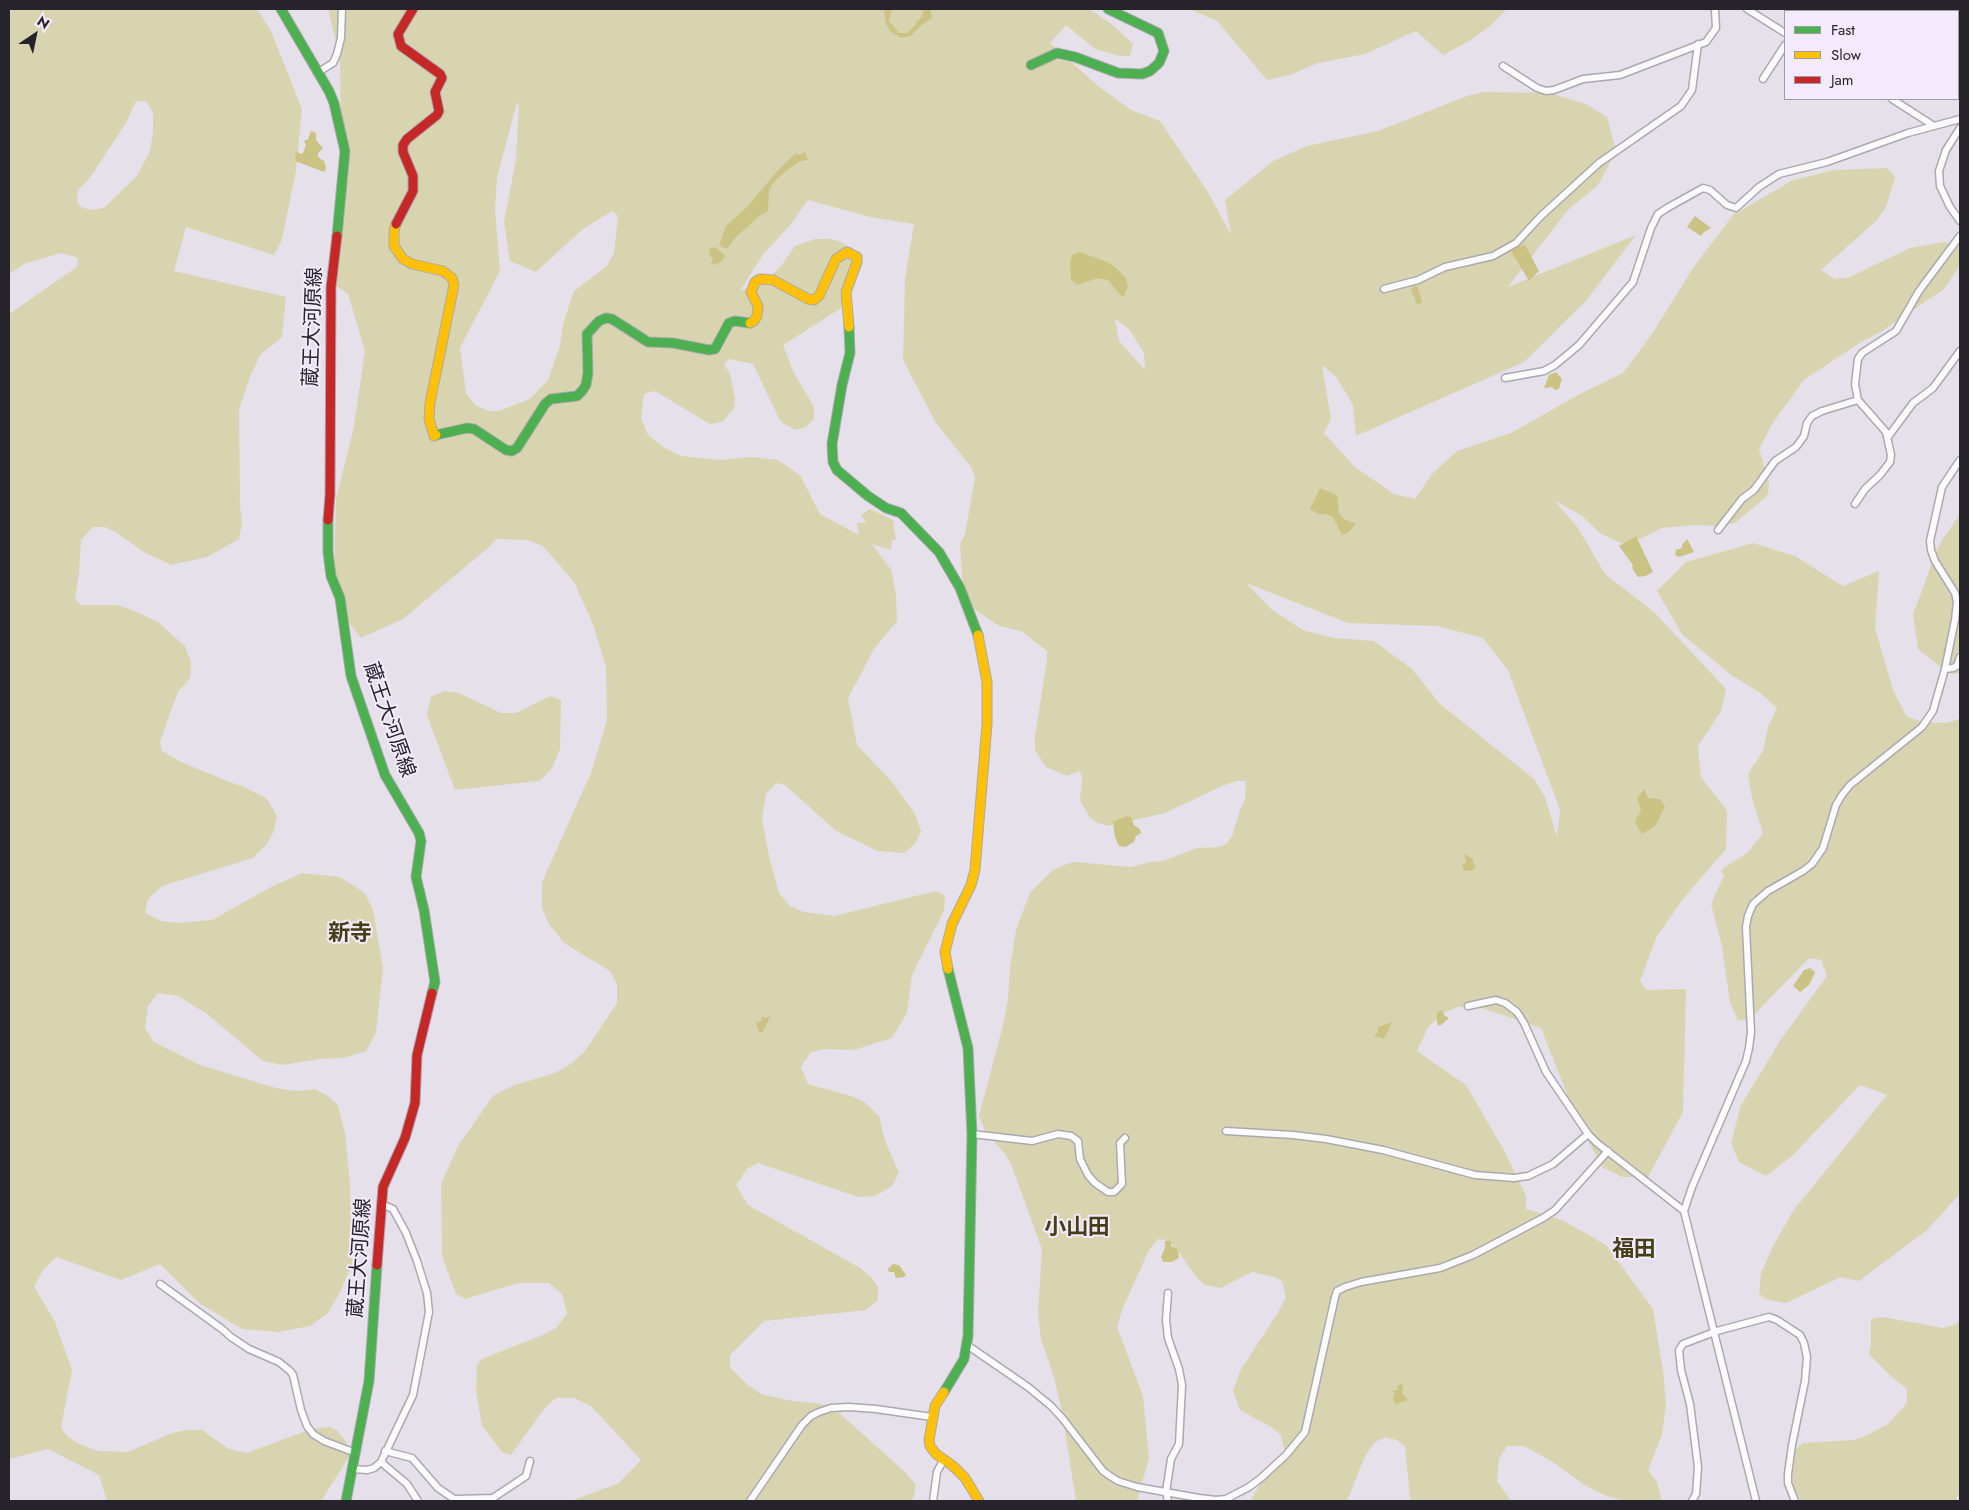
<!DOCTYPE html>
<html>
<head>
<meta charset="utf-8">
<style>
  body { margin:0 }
  #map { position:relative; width:1969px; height:1510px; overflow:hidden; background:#e5e0ea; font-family:Jost,sans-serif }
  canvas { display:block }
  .frame { position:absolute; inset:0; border:10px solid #27232a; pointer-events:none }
  .legend { position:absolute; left:1784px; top:10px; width:175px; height:90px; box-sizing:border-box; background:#f3eafb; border:1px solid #a19aa7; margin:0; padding:6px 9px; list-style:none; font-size:15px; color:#27232a }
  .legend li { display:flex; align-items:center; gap:10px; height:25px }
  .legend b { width:25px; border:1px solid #a19aa7 }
  .north { position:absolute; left:10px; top:10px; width:50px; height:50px; -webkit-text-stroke:4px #f3eafb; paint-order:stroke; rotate:34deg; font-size:14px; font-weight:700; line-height:20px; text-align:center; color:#27232a }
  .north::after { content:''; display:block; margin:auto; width:18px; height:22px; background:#27232a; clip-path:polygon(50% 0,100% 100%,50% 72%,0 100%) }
</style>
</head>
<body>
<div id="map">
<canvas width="1969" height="1510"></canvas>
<div class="frame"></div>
<ul class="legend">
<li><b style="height:6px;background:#4caf50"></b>Fast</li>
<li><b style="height:6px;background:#ffc107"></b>Slow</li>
<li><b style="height:6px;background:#c62828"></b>Jam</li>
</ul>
<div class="north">N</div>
</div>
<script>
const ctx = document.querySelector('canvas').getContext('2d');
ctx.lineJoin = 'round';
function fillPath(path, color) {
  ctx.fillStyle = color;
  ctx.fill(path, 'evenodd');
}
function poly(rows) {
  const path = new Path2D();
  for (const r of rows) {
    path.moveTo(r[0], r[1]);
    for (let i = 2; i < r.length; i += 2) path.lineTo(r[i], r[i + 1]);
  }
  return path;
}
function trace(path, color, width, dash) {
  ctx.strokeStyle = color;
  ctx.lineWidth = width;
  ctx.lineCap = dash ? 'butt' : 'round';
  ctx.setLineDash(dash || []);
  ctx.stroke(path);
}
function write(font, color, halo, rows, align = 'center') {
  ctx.font = font + ' Jost,"Noto Sans JP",sans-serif';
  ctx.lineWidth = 4;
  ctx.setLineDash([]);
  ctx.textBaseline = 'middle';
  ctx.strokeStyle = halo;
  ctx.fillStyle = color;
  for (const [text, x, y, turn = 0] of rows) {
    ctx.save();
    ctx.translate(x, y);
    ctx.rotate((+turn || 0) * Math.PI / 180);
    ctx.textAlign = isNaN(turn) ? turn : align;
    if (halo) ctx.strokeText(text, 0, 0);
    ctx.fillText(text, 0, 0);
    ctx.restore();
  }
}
fillPath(poly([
  [12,9,257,9,271,31,302,109,296,171,282,239,274,255,186,227,174,271,286,297,282,337,260,355,250,377,239,409,240,505,242,523,239,539,207,557,171,565,142,551,117,533,105,527,93,527,81,540,79,573,75,599,81,605,118,605,137,612,158,622,185,646,191,662,190,678,178,692,167,721,160,742,162,751,179,761,227,781,244,787,266,798,277,816,274,831,267,844,253,858,162,886,148,899,145,913,161,921,178,923,212,920,271,887,302,873,340,877,365,893,373,910,383,968,376,1033,366,1051,344,1058,319,1059,282,1065,263,1061,207,1014,178,996,158,993,148,1006,145,1028,154,1042,200,1065,276,1088,296,1091,315,1089,328,1096,338,1105,345,1133,350,1184,352,1264,339,1294,328,1313,310,1326,279,1332,242,1329,199,1303,160,1264,121,1280,56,1257,43,1270,34,1286,55,1322,72,1370,61,1427,67,1436,79,1444,98,1451,128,1452,172,1433,187,1430,202,1430,229,1449,247,1453,311,1429,329,1427,337,1430,346,1442,349,1457,321,1501,107,1501,99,1475,48,1449,9,1459,9,314,77,267,78,258,61,253,24,264,9,274,9,17],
  [136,101,147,102,153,113,153,133,150,151,137,176,104,208,91,210,81,207,77,202,78,190,89,179,126,123],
  [328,9,1089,9,1113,25,1133,44,1130,56,1119,56,1095,49,1066,25,1050,43,1097,85,1131,110,1160,121,1208,192,1231,235,1225,200,1273,161,1307,146,1378,131,1467,96,1484,92,1549,93,1586,104,1607,117,1615,147,1613,157,1598,185,1568,210,1508,287,1636,235,1586,301,1524,362,1356,436,1353,405,1337,378,1322,365,1331,419,1324,433,1355,467,1394,494,1415,499,1432,474,1457,451,1511,433,1580,394,1623,373,1652,334,1693,268,1733,215,1793,180,1834,170,1887,168,1895,177,1886,207,1877,220,1821,270,1835,279,1850,277,1910,248,1945,242,1960,248,1960,265,1944,289,1882,331,1858,344,1804,380,1772,424,1759,449,1769,482,1768,495,1735,523,1718,526,1696,525,1662,528,1627,545,1616,541,1600,533,1582,516,1554,500,1578,528,1605,574,1654,612,1726,689,1721,711,1698,746,1701,777,1727,811,1726,849,1683,899,1657,936,1640,981,1646,990,1686,989,1683,1112,1648,1177,1623,1177,1603,1168,1580,1127,1541,1028,1476,1006,1457,1007,1444,1013,1428,1027,1417,1051,1466,1085,1505,1152,1526,1196,1526,1209,1562,1220,1606,1245,1653,1309,1663,1371,1666,1404,1662,1435,1648,1470,1657,1482,1662,1501,1624,1501,1604,1495,1586,1486,1553,1462,1524,1446,1507,1446,1499,1459,1497,1481,1511,1501,1412,1501,1410,1498,1405,1446,1396,1440,1386,1437,1375,1442,1365,1456,1347,1501,1250,1501,1265,1476,1283,1458,1284,1449,1281,1435,1271,1427,1240,1410,1233,1391,1240,1371,1279,1311,1286,1297,1282,1281,1274,1277,1252,1272,1221,1288,1205,1285,1196,1277,1176,1248,1166,1240,1158,1239,1149,1250,1122,1310,1117,1327,1143,1396,1149,1458,1137,1501,1076,1501,1062,1412,1054,1377,1041,1339,1038,1313,1042,1249,1012,1167,1006,1155,985,1131,979,1116,1004,1021,1008,999,1010,967,1016,930,1030,893,1052,871,1064,865,1074,862,1131,867,1151,862,1163,861,1197,848,1220,847,1227,843,1232,836,1240,810,1245,800,1246,781,1236,781,1222,786,1165,813,1108,826,1098,823,1090,818,1080,800,1082,780,1080,771,1067,776,1046,767,1035,750,1035,736,1047,660,1047,651,1021,631,999,626,971,607,963,588,960,544,965,534,975,477,971,467,936,423,903,360,905,279,914,224,870,217,808,200,790,225,762,256,740,291,765,282,781,266,795,246,815,239,829,239,839,241,852,249,854,263,849,303,783,345,794,373,814,407,814,419,806,427,796,430,781,422,753,364,729,359,724,364,730,374,735,398,734,408,722,422,710,424,655,391,644,394,641,418,648,435,663,447,681,456,720,460,752,457,778,460,800,475,820,514,859,535,857,523,866,522,861,515,870,509,893,520,896,540,892,540,891,550,872,544,892,571,896,597,897,621,874,649,848,698,857,745,892,782,915,814,921,831,915,844,904,853,878,851,836,831,785,785,776,783,766,794,762,819,769,856,779,893,790,906,804,912,834,916,936,891,945,896,944,911,912,975,907,1013,892,1038,854,1050,823,1049,810,1053,801,1067,808,1084,851,1096,863,1101,879,1116,885,1141,899,1173,892,1186,875,1196,858,1197,758,1163,747,1169,736,1185,748,1205,860,1268,872,1278,878,1287,878,1300,866,1310,764,1321,730,1355,730,1367,749,1386,763,1395,793,1401,822,1404,835,1409,906,1473,916,1485,914,1497,910,1501,571,1501,619,1483,641,1460,591,1406,574,1398,556,1398,544,1409,511,1455,502,1452,482,1426,476,1391,477,1365,482,1359,545,1334,556,1328,567,1314,562,1294,549,1283,519,1283,465,1299,456,1294,442,1256,441,1184,458,1146,493,1096,512,1086,555,1073,572,1063,585,1051,617,1003,617,984,610,971,564,943,549,924,542,908,542,882,591,773,607,720,606,667,593,624,574,582,543,546,527,540,496,539,489,547,403,619,361,638,338,609,334,578,336,499,353,431,365,351,348,294,329,281,341,152,340,58],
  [519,102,516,159,504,222,510,261,536,272,583,229,612,211,618,216,614,253,607,266,574,291,563,324,560,346,548,380,530,399,499,411,489,411,475,405,466,393,460,348,500,271,495,210,497,178,516,106],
  [1115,319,1129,329,1144,353,1145,370,1119,341],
  [1246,583,1348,623,1437,626,1483,638,1508,670,1560,810,1557,837,1545,797,1534,779,1440,704,1412,669,1374,641,1334,638,1303,630,1272,610],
  [1189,9,1507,9,1490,26,1471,40,1443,55,1416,31,1365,54,1318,63,1290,75,1267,80,1217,21],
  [1960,514,1960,673,1954,674,1943,669,1918,649,1913,614,1939,545],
  [1753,543,1795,556,1843,586,1879,571,1875,628,1893,690,1907,717,1924,722,1946,723,1960,719,1960,1194,1927,1230,1859,1281,1841,1277,1786,1303,1765,1299,1759,1293,1761,1273,1773,1246,1793,1211,1887,1095,1860,1085,1792,1156,1766,1176,1739,1162,1731,1143,1741,1105,1782,1038,1827,976,1821,960,1809,958,1749,1020,1738,1020,1730,1003,1722,946,1711,904,1724,876,1721,870,1748,852,1763,833,1752,798,1748,774,1763,751,1768,727,1777,708,1759,692,1730,674,1682,634,1657,591,1686,562],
  [444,691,459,693,501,713,516,713,550,696,561,700,560,749,552,768,544,777,538,781,455,790,427,715,431,697],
  [1882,1317,1944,1328,1956,1324,1960,1320,1960,1492,1955,1501,1802,1501,1794,1489,1792,1464,1795,1450,1803,1443,1853,1440,1861,1438,1887,1425,1907,1403,1907,1389,1893,1378,1869,1354,1871,1342,1871,1319]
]), '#d9d4b0');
fillPath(poly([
  [884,9,892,9,889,21,899,33,907,33,915,25,922,16,924,9,930,9,932,16,930,20,924,23,910,36,901,38,890,31,886,24],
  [311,131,316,133,316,140,323,148,318,153,318,157,324,161,326,168,324,172,295,161,296,151,301,154,303,153,306,145,304,141,308,139],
  [805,152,808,160,801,161,787,170,773,183,769,190,768,211,758,217,735,238,727,249,719,245,726,226,747,207,779,169,796,153,798,155],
  [1695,216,1711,228,1704,232,1701,236,1687,227],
  [1525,245,1539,271,1529,281,1511,251,1518,246],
  [715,247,725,255,722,261,714,265,711,263,713,258,710,255,709,249],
  [1079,252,1105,261,1115,267,1126,278,1128,286,1124,296,1122,297,1108,280,1098,278,1077,285,1071,280,1070,263,1072,255],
  [1416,285,1418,288,1422,303,1417,304,1411,289],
  [1556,372,1562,379,1559,389,1555,390,1552,387,1544,388,1549,375],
  [1320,488,1337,495,1339,513,1344,519,1356,524,1349,532,1342,535,1333,517,1325,514,1318,514,1310,509],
  [1636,536,1653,572,1645,576,1638,577,1632,568,1633,565,1619,546],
  [1687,539,1694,552,1679,557,1675,555,1676,550,1682,548,1682,545],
  [1644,789,1648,798,1660,799,1665,807,1655,826,1642,834,1635,822,1641,810,1637,799],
  [1126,816,1131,817,1134,825,1140,829,1141,833,1136,836,1134,842,1125,847,1119,846,1115,837,1113,822],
  [1464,854,1473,859,1473,863,1476,867,1473,870,1465,871,1464,870,1462,865,1466,863],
  [1810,968,1815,972,1813,977,1809,985,1800,992,1793,986,1804,970],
  [1442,1010,1444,1015,1449,1018,1440,1026,1437,1024,1437,1012],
  [762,1016,765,1018,771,1016,762,1033,759,1031,756,1023,761,1021],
  [1392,1022,1384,1039,1374,1036,1378,1032,1378,1027],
  [1165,1241,1171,1241,1171,1246,1178,1249,1179,1258,1172,1262,1163,1262,1161,1257,1165,1248],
  [893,1264,899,1265,906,1275,904,1277,896,1278,894,1272,889,1272,888,1269],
  [1401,1383,1403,1387,1402,1393,1408,1400,1395,1404,1393,1399,1395,1394,1392,1391,1398,1390,1397,1387]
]), '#cac384');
trace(poly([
  [1884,9,1889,11],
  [1958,40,1960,41]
]), '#cac384', 10);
const street = poly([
  [1747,9,1785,33],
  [1807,11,1809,9],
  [1503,66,1537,88,1546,91,1554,90,1583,79,1620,75,1706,42,1716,28,1715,9],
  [317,73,333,63,337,54,341,38,342,9],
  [1763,79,1785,45],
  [1892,99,1934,126],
  [1960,128,1946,150,1939,171,1940,186,1950,207,1960,221],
  [1384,289,1418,280,1445,267,1493,256,1516,243,1541,216,1599,163,1681,106,1692,90,1698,44],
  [1505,378,1544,371,1555,365,1579,345,1633,282,1651,228,1658,214,1667,208,1703,188,1710,190,1727,205,1736,208,1759,187,1779,174,1827,162,1908,133,1960,119],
  [1888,437,1913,403,1933,388,1960,351],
  [1855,504,1865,489,1880,475,1890,462,1891,455,1886,432,1858,400,1855,384,1858,359,1862,353,1896,331,1919,291,1960,236],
  [1718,530,1742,499,1754,490,1775,461,1796,447,1804,436,1807,423,1812,416,1822,411,1858,400],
  [1945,669,1953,668,1957,666,1960,657],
  [1468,1006,1496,1000,1505,1003,1517,1012,1524,1023,1546,1072,1588,1134,1597,1143,1684,1211,1756,1501],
  [1226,1131,1293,1135,1326,1139,1383,1150,1475,1175,1514,1178,1528,1176,1553,1164,1588,1134],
  [972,1134,1032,1141,1058,1134,1071,1136,1078,1141,1080,1159,1088,1175,1095,1183,1108,1192,1114,1192,1122,1184,1120,1143,1125,1138],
  [1684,1211,1692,1187,1746,1061,1749,1048,1751,1032,1746,927,1748,916,1753,904,1768,891,1803,871,1812,864,1823,848,1836,805,1842,795,1850,785,1922,727,1933,711,1945,669,1955,620,1957,602,1955,593,1935,561,1931,550,1930,541,1942,487,1960,460],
  [160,1284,222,1329,231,1337,249,1349,279,1362,290,1371,293,1375,301,1410,307,1426,313,1434,324,1441,356,1453],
  [967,1345,1028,1387,1051,1406,1063,1419,1103,1471,1110,1476,1118,1481,1137,1487,1199,1498,1216,1500,1226,1499,1249,1487,1261,1478,1286,1455,1305,1432,1335,1297,1337,1291,1345,1287,1361,1282,1440,1268,1473,1255,1543,1218,1555,1210,1608,1151],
  [385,1451,412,1458,438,1488,457,1501],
  [381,1462,407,1484,418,1501],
  [352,1469,367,1470,374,1468,381,1462,413,1395,429,1312,427,1293,417,1261,406,1233,393,1209,381,1204],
  [456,1499,493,1498,526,1476,530,1461],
  [750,1501,802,1425,811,1416,819,1412,831,1408,849,1407,876,1409,932,1417],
  [933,1501,937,1472,944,1459],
  [1168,1501,1166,1492,1171,1459,1179,1444,1182,1385,1179,1369,1168,1338,1166,1320,1168,1293],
  [1692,1501,1696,1494,1698,1467,1690,1404,1681,1370,1679,1350,1683,1344,1717,1331,1769,1317,1777,1320,1800,1335,1804,1343,1807,1357,1805,1381,1792,1445,1788,1474,1788,1483,1795,1501]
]);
const fast = poly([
  [281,9,329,91,334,103,345,151,337,236],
  [1031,65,1057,53,1075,57,1118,73,1142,74,1150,71,1159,63,1164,51,1158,33,1108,9],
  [849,327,850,353,842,385,832,444,833,462,837,470,868,496,886,508,901,513,939,552,960,588,978,635],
  [436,435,467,428,474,429,506,450,512,451,517,448,545,404,551,399,577,396,582,391,586,385,588,373,587,334,599,321,606,318,612,319,648,342,673,343,709,350,715,349,729,323,735,321,750,323],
  [328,520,328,552,331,576,340,598,351,676,385,775,419,833,421,841,416,877,424,910,435,982,432,993],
  [944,1392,964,1359,968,1336,972,1134,968,1048,948,969],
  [346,1501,369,1381,377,1265]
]);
const slow = poly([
  [1918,9,1924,11],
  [396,224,394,231,394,246,403,259,412,264,443,271,452,278,454,285,430,403,429,419,434,436,436,435],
  [750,323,754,321,757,316,758,306,751,292,755,282,760,279,773,280,808,299,814,300,819,296,836,259,847,252,857,257,857,262,846,292,849,327],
  [948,969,945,952,952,924,971,885,975,870,987,724,987,682,978,635],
  [944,1392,935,1406,929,1440,930,1446,936,1454,953,1466,965,1478,979,1501]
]);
const jam = poly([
  [1958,29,1960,30],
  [396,224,413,191,413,176,403,152,403,145,407,139,437,115,439,111,435,92,442,78,440,74,401,46,398,34,413,9],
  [328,520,330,494,331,287,337,236],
  [377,1265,383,1187,405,1138,415,1103,417,1055,432,993]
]);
trace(street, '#aca8af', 9);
trace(fast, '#aca8af', 11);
trace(slow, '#aca8af', 11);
trace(jam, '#aca8af', 11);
trace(street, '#fbfafc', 6);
trace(fast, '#4caf50', 9);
trace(slow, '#ffc107', 9);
trace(jam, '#c62828', 9);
write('20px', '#27232a', '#f3eafb', [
  ["蔵王大河原線",314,327,-88],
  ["蔵王大河原線",388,720,71],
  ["蔵王大河原線",361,1258,-86]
]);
write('bold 22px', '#433f16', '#f3eafb', [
  ["新寺",350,935],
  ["小山田",1077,1229],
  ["福田",1634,1251]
]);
</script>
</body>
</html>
